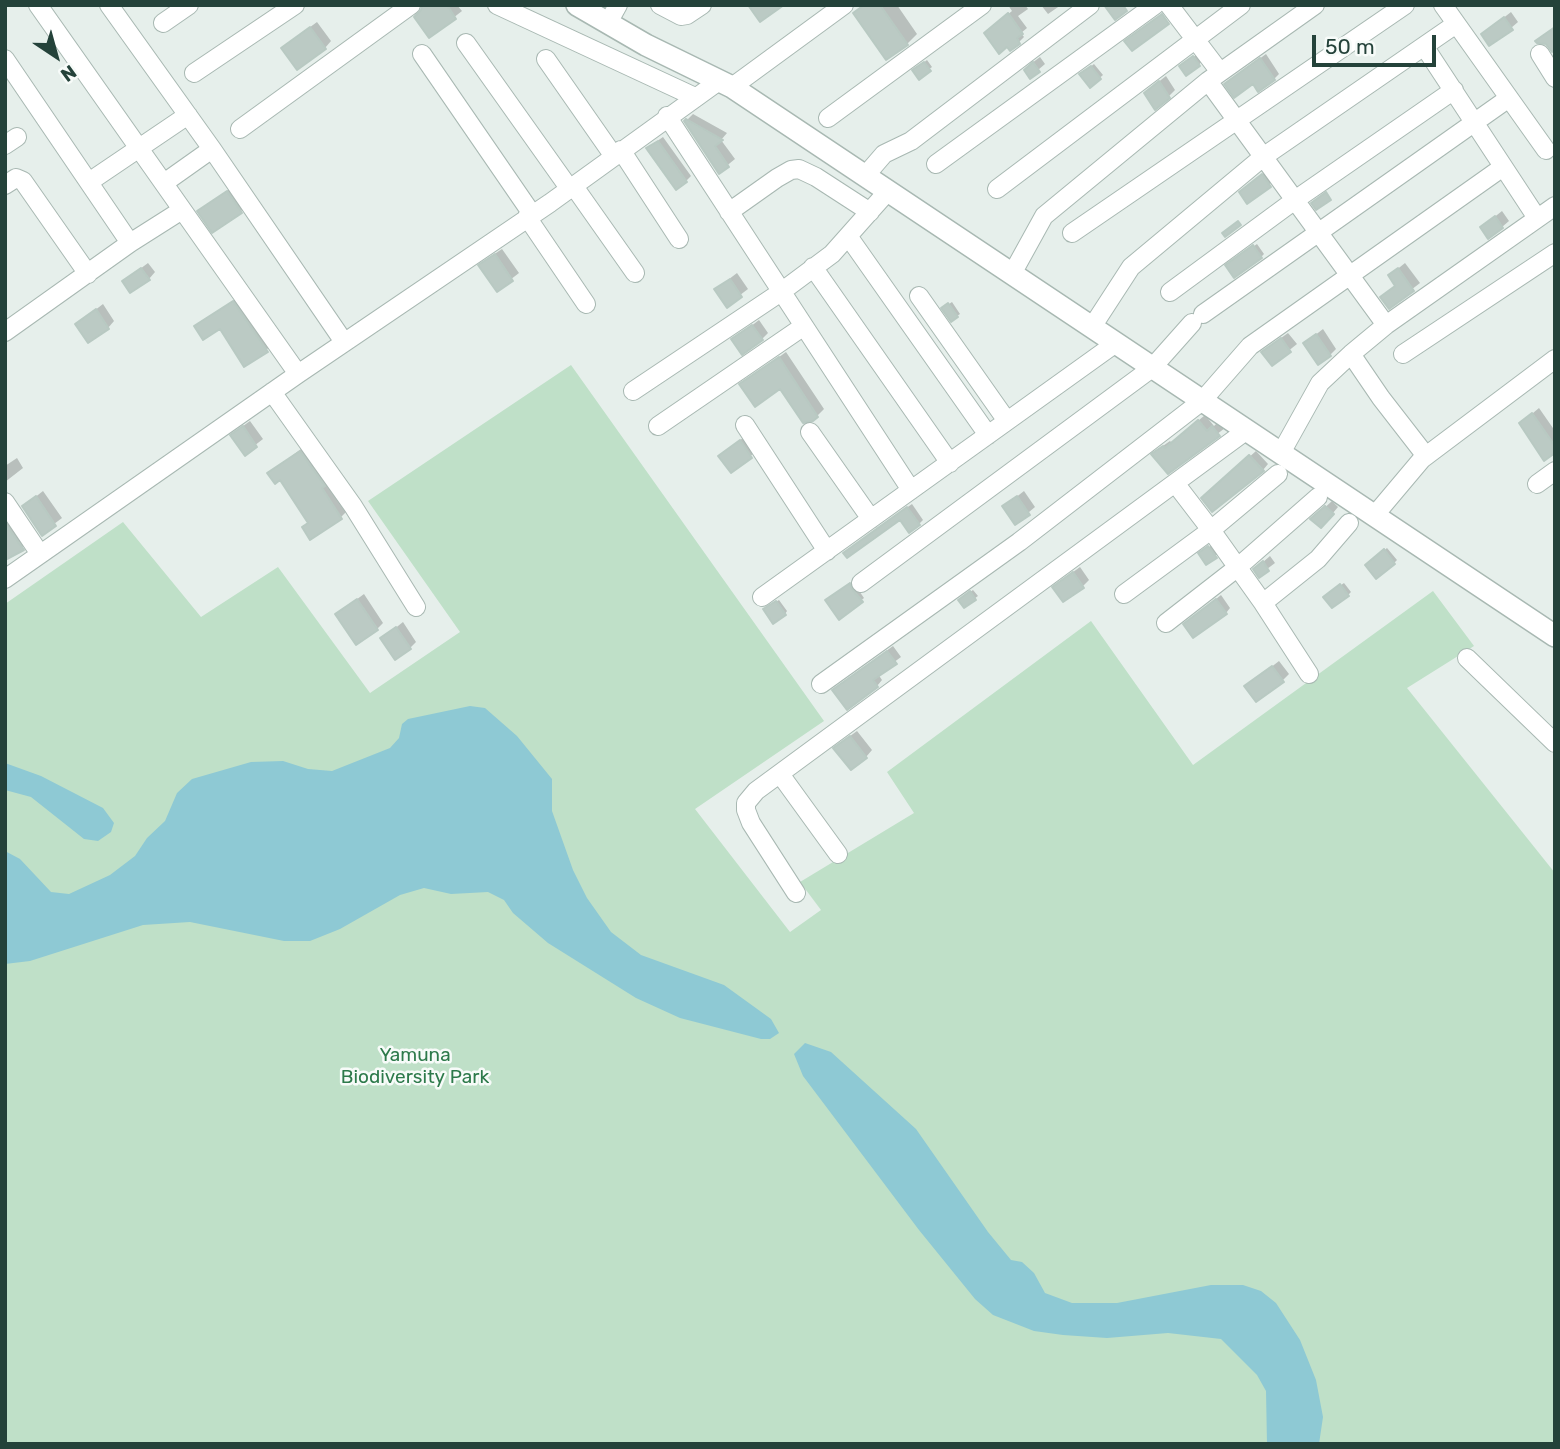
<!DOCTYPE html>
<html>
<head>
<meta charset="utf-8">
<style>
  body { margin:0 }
  #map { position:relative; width:1560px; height:1449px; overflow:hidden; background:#e6efeb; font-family:Rubik,sans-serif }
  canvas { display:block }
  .frame { position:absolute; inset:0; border:7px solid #24423a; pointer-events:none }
  .north { position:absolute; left:21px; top:21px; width:70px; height:70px; -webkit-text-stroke:5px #f7fbf9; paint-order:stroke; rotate:144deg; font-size:19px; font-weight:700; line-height:28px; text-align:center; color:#24423a }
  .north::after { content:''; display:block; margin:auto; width:24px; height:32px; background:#24423a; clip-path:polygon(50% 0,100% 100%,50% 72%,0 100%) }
  .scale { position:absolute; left:1312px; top:35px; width:124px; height:32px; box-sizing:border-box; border:4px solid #24423a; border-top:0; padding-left:9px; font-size:21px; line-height:24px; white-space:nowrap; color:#24423a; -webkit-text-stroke:5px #f7fbf9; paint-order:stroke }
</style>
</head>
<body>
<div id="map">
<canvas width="1560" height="1449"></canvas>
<div class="frame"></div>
<div class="north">N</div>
<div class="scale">50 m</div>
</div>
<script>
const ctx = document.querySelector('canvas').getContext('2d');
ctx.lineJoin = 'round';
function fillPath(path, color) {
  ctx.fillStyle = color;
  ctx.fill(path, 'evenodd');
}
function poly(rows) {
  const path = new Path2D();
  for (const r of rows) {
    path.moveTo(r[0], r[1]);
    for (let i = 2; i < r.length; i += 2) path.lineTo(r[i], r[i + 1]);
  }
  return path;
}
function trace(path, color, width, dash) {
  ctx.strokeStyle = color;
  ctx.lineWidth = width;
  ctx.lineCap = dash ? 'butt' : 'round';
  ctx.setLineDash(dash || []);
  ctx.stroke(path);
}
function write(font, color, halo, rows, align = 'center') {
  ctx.font = font + ' Rubik,sans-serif';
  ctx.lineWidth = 5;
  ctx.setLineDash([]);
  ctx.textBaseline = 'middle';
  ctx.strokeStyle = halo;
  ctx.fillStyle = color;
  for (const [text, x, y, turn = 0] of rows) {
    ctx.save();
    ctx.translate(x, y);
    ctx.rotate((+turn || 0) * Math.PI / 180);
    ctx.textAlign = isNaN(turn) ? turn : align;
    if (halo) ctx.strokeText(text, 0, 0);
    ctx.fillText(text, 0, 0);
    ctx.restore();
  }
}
fillPath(poly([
  [571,365,824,721,695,809,790,932,821,910,800,882,914,813,887,772,1091,621,1193,765,1433,591,1474,646,1407,688,1555,873,1555,1444,5,1444,5,604,123,522,201,617,278,567,370,693,460,632,368,501]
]), '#bfe0c8');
fillPath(poly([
  [470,706,485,708,517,736,552,779,552,811,573,870,587,898,611,932,641,955,724,985,771,1019,779,1033,770,1039,761,1039,680,1018,636,998,548,943,513,913,504,900,488,892,451,894,424,888,400,895,340,929,310,941,284,941,190,922,143,925,30,961,5,964,5,851,20,859,51,892,69,894,110,875,135,856,147,838,165,821,177,793,192,779,251,762,283,761,308,769,332,771,390,748,399,738,402,724,408,719],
  [5,763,41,776,103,808,114,823,111,832,98,841,84,839,31,797,5,790],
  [805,1043,831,1052,916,1129,988,1232,1011,1260,1022,1262,1034,1273,1045,1293,1072,1303,1117,1303,1211,1285,1243,1285,1261,1291,1276,1303,1300,1340,1316,1380,1323,1417,1319,1444,1267,1444,1266,1391,1257,1375,1221,1339,1168,1333,1107,1338,1063,1335,1034,1331,993,1315,975,1299,919,1230,803,1076,794,1054]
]), '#8ec9d4');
fillPath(poly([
  [424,5,457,5,462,11,430,36],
  [864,5,897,5,917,34,907,44,855,13],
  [1008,5,1025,5,1028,9,1018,16,1027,28,1021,33,1024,37,1019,42,991,28,1012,11],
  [1041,5,1061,5,1048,14],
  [1511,12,1518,22,1511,28,1483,34],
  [317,22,331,41,325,48,290,42],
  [1266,54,1279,74,1274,79,1232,79],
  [1196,55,1201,62,1199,65,1184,64],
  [1040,57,1045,64,1031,76,1032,63],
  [927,60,932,67,919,77,917,68],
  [1094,64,1103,75,1090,86,1084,72],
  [1166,76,1175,90,1169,96,1152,87],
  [693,114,727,133,721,140,735,159,719,172,686,121],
  [663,137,691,176,686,181,653,144],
  [1269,169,1276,179,1248,201,1248,186],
  [234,186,247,205,241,211,206,205],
  [1502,211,1509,221,1502,227,1482,227],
  [1257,244,1264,254,1261,257,1230,263],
  [502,249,519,273,497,290,487,259],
  [148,263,155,272,149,279,124,281],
  [1405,263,1420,283,1389,307,1382,297,1397,285,1390,275],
  [737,273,748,289,727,305,716,289],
  [240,296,274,344,245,365,220,326,196,326],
  [952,302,960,314,957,316,946,306],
  [103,304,114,321,108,328,77,324],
  [759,320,768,333,762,339,733,340],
  [1323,329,1336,349,1330,355,1305,343],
  [1288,333,1297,344,1272,364,1270,346],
  [786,352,824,409,817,416,804,421,780,387,742,384],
  [1539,408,1555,431,1555,451,1521,423],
  [1205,415,1214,426,1219,421,1225,428,1169,471,1160,448,1170,441,1172,443],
  [250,421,263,439,245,453,239,429],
  [747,435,758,450,731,471,727,450],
  [309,443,350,508,341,517,311,538,310,522,281,478,269,473],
  [1256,451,1268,464,1263,470,1209,493],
  [17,458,23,468,5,482,5,466],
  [43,491,62,518,42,533,24,506],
  [1024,491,1035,507,1016,523,1005,506],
  [1332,501,1338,507,1327,520,1319,513],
  [912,504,923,520,919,524,901,518,850,548],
  [5,507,29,542,5,560],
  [1212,545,1218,554,1215,556,1203,551],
  [1387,548,1397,560,1394,563,1367,565],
  [1270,556,1275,563,1259,575,1255,569],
  [1080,567,1089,580,1083,586,1061,581],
  [853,582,864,598,840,617,830,598],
  [1344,583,1351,592,1348,595,1328,594],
  [973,590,978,596,964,606,963,597],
  [364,594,383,623,377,629,337,614],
  [1221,595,1230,608,1226,613,1190,620],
  [779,600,787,611,785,614,768,607],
  [403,622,416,642,410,648,383,638],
  [893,646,901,657,878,674,882,680,877,686,840,685],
  [1279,661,1289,674,1282,681,1247,686],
  [857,731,872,750,866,757,842,742]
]), '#0003');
const building = poly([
  [422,5,447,5,456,19,429,38,414,17,421,10,422,5],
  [748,5,784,5,760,22,748,5],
  [864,5,880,5,908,45,886,60,853,13,864,5],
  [1104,5,1123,5,1127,11,1115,20,1104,5],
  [1008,13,1023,34,1017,38,1020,44,1010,51,1007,47,999,54,984,33,1008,13],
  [1162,14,1169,24,1132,51,1124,41,1162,14],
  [1504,17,1513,30,1489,46,1481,34,1504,17],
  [310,27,326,49,297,70,281,48,310,27],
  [1555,27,1555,50,1552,52,1546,44,1537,43,1535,41,1555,27],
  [1193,56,1200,66,1186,76,1179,66,1193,56],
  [1260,58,1275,80,1258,92,1253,84,1234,98,1224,84,1260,58],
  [924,62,931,71,919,80,912,70,924,62],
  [1033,62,1040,72,1030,79,1024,70,1033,62],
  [1091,66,1101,79,1090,88,1079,74,1091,66],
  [1159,81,1170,98,1155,110,1144,93,1159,81],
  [686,119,723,140,715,146,729,167,719,174,684,121,686,119],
  [658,141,687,182,676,190,646,148,658,141],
  [1262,174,1271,187,1247,204,1239,192,1262,174],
  [227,191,242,213,212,233,197,211,227,191],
  [1326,192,1331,200,1316,210,1311,203,1326,192],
  [1495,216,1503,228,1488,239,1480,227,1495,216],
  [1238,221,1241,225,1225,237,1222,233,1238,221],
  [1253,245,1262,258,1234,278,1225,265,1253,245],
  [495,254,513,281,497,292,478,265,495,254],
  [141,268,150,280,130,293,122,281,141,268],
  [1398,268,1414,291,1389,309,1380,297,1395,286,1388,275,1398,268],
  [730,279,742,297,727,308,714,289,730,279],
  [233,301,268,352,244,367,220,329,203,340,194,326,233,301],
  [948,303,958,317,951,322,941,308,948,303],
  [96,309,109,329,88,343,75,324,96,309],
  [752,325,763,340,742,355,731,339,752,325],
  [1316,334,1331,356,1318,365,1303,343,1316,334],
  [1281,338,1291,352,1272,366,1261,352,1281,338],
  [779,357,818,417,813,421,803,423,780,389,755,407,739,384,779,357],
  [1532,413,1555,446,1555,453,1544,461,1519,423,1532,413],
  [1198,420,1207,431,1212,426,1220,436,1168,474,1151,454,1163,446,1165,448,1198,420],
  [243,426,257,447,245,456,230,435,243,426],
  [740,440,752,458,731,473,718,456,740,440],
  [300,451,325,486,322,488,342,519,310,540,302,527,308,523,280,480,275,484,267,473,300,451],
  [1249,455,1264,471,1212,512,1201,498,1249,455],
  [36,496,56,526,42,536,22,506,36,496],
  [1017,496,1030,515,1015,525,1002,506,1017,496],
  [1325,506,1334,514,1321,528,1310,519,1325,506],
  [907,507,920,525,909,533,900,520,847,558,843,553,907,507],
  [5,523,24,550,5,560,5,523],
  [1208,546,1217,558,1206,565,1198,553,1208,546],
  [1384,549,1395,564,1376,579,1365,565,1384,549],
  [1263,561,1269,571,1259,578,1253,569,1263,561],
  [1073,572,1084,588,1063,602,1052,587,1073,572],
  [850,583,852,589,863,602,839,620,825,600,850,583],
  [1340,584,1349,596,1332,608,1323,597,1340,584],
  [970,591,976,600,964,608,958,600,970,591],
  [357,599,378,630,356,645,335,614,357,599],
  [1216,599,1227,614,1193,638,1183,624,1216,599],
  [776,601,786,615,773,624,763,609,776,601],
  [396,627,411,649,395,660,380,638,396,627],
  [887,651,897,664,873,680,878,687,847,710,832,690,887,651],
  [1272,666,1284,682,1256,702,1244,686,1272,666],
  [850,736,867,758,851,770,833,748,850,736]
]);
fillPath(building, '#bbcac4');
trace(building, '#b8c9c2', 2);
const minor = poly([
  [38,5,298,374],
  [109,5,212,149,344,342],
  [497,5,695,97],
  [660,5,681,16,687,15,702,5],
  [1169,5,1220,72],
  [1443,5,1546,150],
  [163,23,189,5],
  [608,23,618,5],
  [466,43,569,188],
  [1424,46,1537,218],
  [422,54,532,214],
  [1540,54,1555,78],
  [5,59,130,243],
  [546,59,613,155],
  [194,73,295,5],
  [1208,81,1386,325],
  [732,87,844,5],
  [828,118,982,5],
  [240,129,411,5],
  [5,145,17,137],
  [621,150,679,239],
  [936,164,1155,5],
  [865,176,884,154,911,141,1090,5],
  [89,182,188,115],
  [164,183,212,149],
  [5,185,16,178,23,181,88,274],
  [573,185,635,273],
  [997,189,1241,5],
  [729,212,777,178,791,170,799,169,816,177,870,212],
  [527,217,586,304],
  [1072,233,1405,5],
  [848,236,988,435],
  [813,267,950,463],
  [1012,274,1044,216,1208,81,1315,5],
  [1170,292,1295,200,1454,90],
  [919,296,1007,421],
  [1203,314,1509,98],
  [804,326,911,490],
  [1092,327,1131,267,1263,157,1456,24],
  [5,332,130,243,182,210],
  [1351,354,1381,398,1426,456],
  [1403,354,1555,253],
  [633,391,781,292,832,254,888,191],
  [272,392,353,506,416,607],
  [745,425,827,551],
  [658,426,804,326,667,116],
  [810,432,871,519],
  [1281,453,1320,383,1351,354,1386,325,1555,206],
  [1175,483,1211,530,1263,603,1309,674],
  [1537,484,1555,471],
  [5,502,40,554],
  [1374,516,1422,459,1555,359],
  [5,579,298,374,550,203,719,81],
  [861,583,1152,368,1192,323],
  [1124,594,1211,530,1278,474],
  [762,597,1116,343],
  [1263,603,1318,559,1349,523],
  [1166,623,1238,567,1318,497],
  [1467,658,1555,743],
  [821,684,1019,542,1202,401,1250,346,1503,167],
  [780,774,838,854],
  [796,893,751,823,746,810,746,803,756,791,1247,430]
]);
const tertiary = poly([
  [577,5,646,45,732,87,1555,636]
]);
trace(minor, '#a8b8b2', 20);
trace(tertiary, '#a8b8b2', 24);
trace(minor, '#fff', 18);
trace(tertiary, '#fff', 21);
write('19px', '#2d7a4b', '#f7fbf9', [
  ["Yamuna",415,1056],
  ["Biodiversity Park",415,1078]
]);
</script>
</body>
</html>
